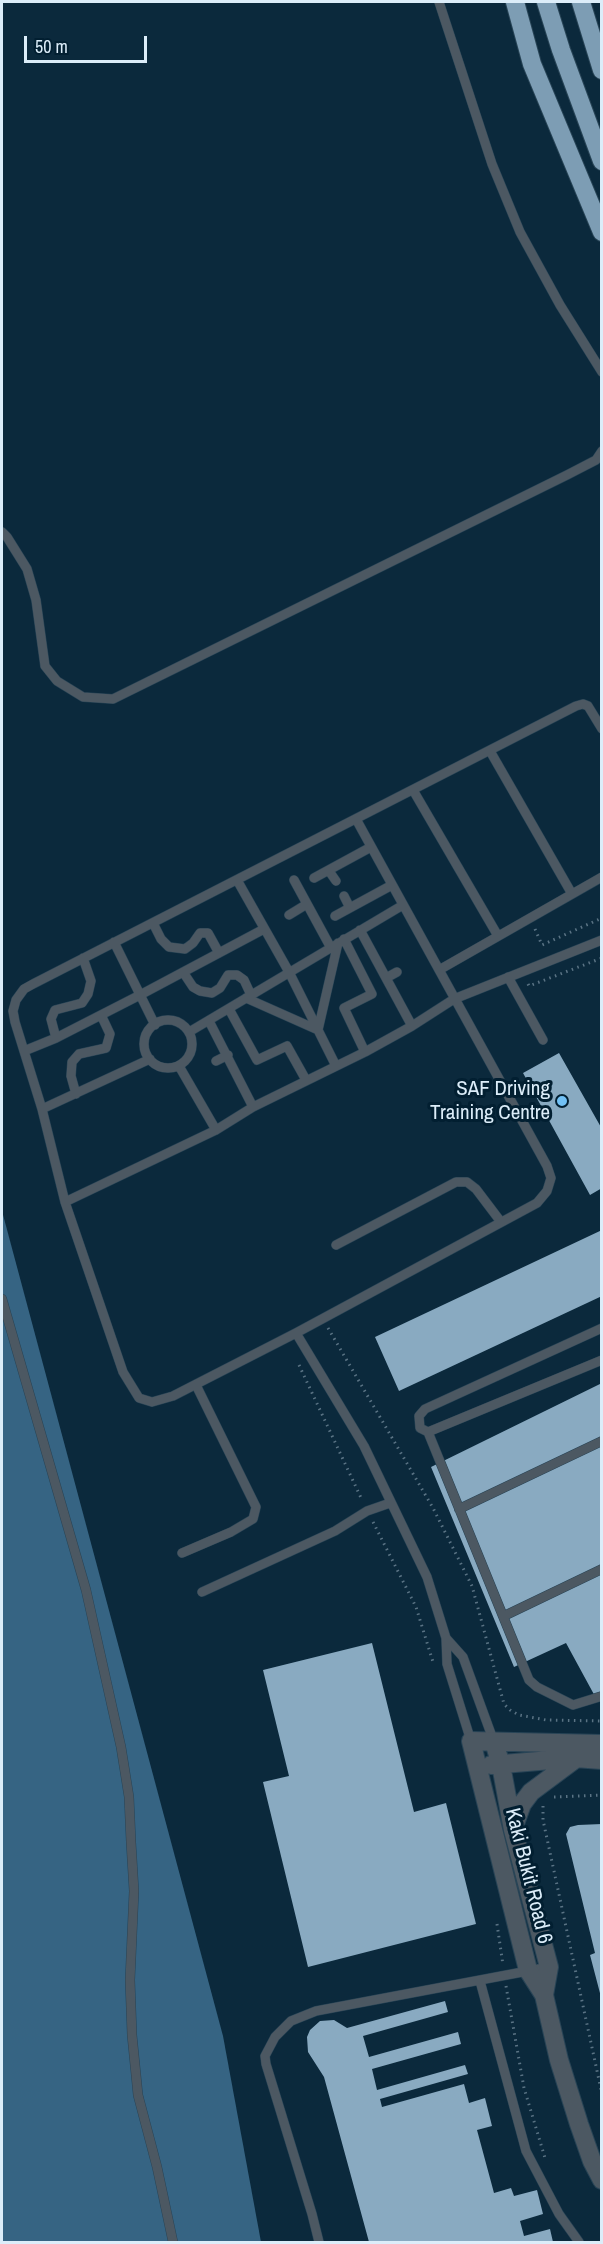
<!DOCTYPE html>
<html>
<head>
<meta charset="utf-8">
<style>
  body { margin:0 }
  #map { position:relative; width:603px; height:2244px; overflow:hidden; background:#0b293c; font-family:"Archivo Narrow",sans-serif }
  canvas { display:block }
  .frame { position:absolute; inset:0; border:3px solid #dcedf9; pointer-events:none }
  .scale { position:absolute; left:24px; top:36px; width:123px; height:27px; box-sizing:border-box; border:3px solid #dcedf9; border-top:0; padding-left:8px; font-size:18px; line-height:21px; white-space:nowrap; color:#dcedf9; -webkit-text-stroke:4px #021f31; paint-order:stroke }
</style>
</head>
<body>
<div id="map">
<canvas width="603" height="2244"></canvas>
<div class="frame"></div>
<div class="scale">50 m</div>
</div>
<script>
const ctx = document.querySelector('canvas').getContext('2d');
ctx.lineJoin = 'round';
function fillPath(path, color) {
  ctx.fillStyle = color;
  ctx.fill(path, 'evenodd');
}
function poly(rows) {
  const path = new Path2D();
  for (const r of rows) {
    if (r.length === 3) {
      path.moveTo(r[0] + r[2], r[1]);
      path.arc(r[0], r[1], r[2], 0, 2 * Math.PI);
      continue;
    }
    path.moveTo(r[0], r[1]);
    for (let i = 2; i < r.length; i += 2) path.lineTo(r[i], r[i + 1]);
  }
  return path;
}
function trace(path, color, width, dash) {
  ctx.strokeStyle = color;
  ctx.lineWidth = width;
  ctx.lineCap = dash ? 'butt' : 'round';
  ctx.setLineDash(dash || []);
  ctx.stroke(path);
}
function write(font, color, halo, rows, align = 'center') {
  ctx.font = font + ' "Archivo Narrow",sans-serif';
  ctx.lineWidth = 6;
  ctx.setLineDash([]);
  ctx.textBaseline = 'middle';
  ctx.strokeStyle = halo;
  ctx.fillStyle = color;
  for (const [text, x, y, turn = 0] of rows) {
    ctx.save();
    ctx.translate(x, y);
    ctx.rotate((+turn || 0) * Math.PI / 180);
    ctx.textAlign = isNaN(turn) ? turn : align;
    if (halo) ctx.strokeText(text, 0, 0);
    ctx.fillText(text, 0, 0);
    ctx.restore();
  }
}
fillPath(poly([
  [2,1211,223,2036,261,2242,2,2242]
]), '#366483');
fillPath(poly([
  [559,1053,602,1129,602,1188,590,1195,523,1073],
  [602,1230,602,1296,399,1391,375,1337],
  [602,1383,602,1698,597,1700,566,1643,514,1667,431,1467],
  [372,1643,414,1812,446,1803,476,1924,308,1967,263,1782,289,1776,263,1670],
  [602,1824,602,1997,601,1997,590,1955,595,1953,566,1834,570,1827,578,1825],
  [445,2001,448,2012,363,2036,369,2057,458,2032,461,2044,372,2069,377,2090,465,2065,468,2074,380,2099,382,2107,464,2084,469,2103,485,2098,492,2126,477,2130,494,2193,511,2188,514,2196,537,2190,543,2214,520,2221,524,2236,550,2229,553,2242,369,2242,324,2077,308,2052,307,2037,310,2030,320,2021,334,2020,347,2028]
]), '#89aac1');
const lane = poly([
  [439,2,492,164,520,232,560,305,602,372],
  [2,532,7,537,27,569,36,600,45,666,57,681,83,697,113,699,567,475,596,460,602,451],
  [490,751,572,894],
  [413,790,498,936],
  [356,819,547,1166,551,1178,547,1191,537,1203,296,1333,173,1396,152,1402,139,1398,123,1372,65,1202,42,1109,15,1022,13,1011,16,1000,24,989,33,984,576,706,583,704,588,706,602,729],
  [329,871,336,881],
  [314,878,371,847],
  [237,880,289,972,336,1066],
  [294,880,331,948],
  [344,896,350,908],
  [289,915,307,904],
  [335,916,392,885],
  [153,923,161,939,169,947,185,949,193,943,200,933,208,933,219,953],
  [360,930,412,1026],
  [344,939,372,994,344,1008,365,1052],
  [114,942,155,1025],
  [439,970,602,877],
  [183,972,193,987,200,991,212,993,220,988,228,975,237,975,244,980,251,995],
  [508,977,543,1040],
  [386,978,397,972],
  [246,998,318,1030],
  [229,1009,257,1060,287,1046,306,1080],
  [168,1044,24],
  [209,1021,253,1107],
  [318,1030,338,943],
  [189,1032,403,905],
  [56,1038,51,1019,55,1010,82,1003,88,994,91,981,83,958],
  [24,1051,56,1038,140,995,264,929],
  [216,1061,228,1055],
  [179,1066,216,1130],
  [76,1094,71,1076,72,1062,79,1054,106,1048,110,1034,101,1015],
  [42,1109,150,1059],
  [65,1202,216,1130,253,1107,365,1052,412,1026,454,999,602,940],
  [336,1245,456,1182,467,1182,476,1189,501,1222],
  [2,1299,86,1590,121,1747,129,1797,131,1842,134,1891,130,1980,132,2035,138,2095,157,2167,173,2242],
  [602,1328,425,1409,419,1416,420,1428,428,1432,529,1680,537,1687,573,1705,602,1696],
  [296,1333,364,1446,427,1577,446,1638,447,1664,471,1741],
  [428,1432,602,1360],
  [459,1509,602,1441],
  [182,1553,231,1532,253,1519,256,1507,196,1385],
  [202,1592,335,1531,367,1511,390,1503],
  [504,1616,602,1569],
  [446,1638,463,1657,494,1742],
  [480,1981,526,2151,559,2214,579,2242],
  [319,2242,312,2214,266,2064,265,2056,275,2037,291,2021,316,2011,549,1967]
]);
const street = poly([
  [494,1742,501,1765,513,1830,549,1967,544,1995],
  [602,1744,471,1741,528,1970,544,1995,559,2060,579,2124,592,2161,602,2180],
  [491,1765,575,1758,602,1760],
  [514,1826,522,1804,531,1792,574,1760]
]);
const highway = poly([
  [515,2,532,64,602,232],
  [546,2,561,50,602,161],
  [581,2,602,70]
]);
trace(lane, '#284456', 10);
trace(street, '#284456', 20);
trace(highway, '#284456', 20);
trace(poly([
  [535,929,542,945,602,918],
  [528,984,529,986,602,958],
  [328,1328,433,1508,472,1586,504,1704,510,1710,519,1715,546,1720,602,1721],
  [299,1365,362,1500],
  [373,1522,416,1607,433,1662],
  [554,1797,602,1795],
  [543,1806,543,1820,602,2094],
  [497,1924,503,1965],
  [506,1986,524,2088,545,2158]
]), '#5a7384', 3, [1.5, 4.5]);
trace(lane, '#4c5862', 9);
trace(street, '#4c5862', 18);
trace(highway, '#7d9db4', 18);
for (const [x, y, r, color] of [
  [562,1101,6,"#72c1f5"]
]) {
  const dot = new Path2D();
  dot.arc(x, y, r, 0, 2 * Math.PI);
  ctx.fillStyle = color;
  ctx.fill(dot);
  trace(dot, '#021f31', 2);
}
write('21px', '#dcedf9', '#021f31', [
  ["SAF Driving",550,1089],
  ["Training Centre",550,1113]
], 'right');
write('21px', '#dcedf9', '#021f31', [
  ["Kaki Bukit Road 6",528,1876,76]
]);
</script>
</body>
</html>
